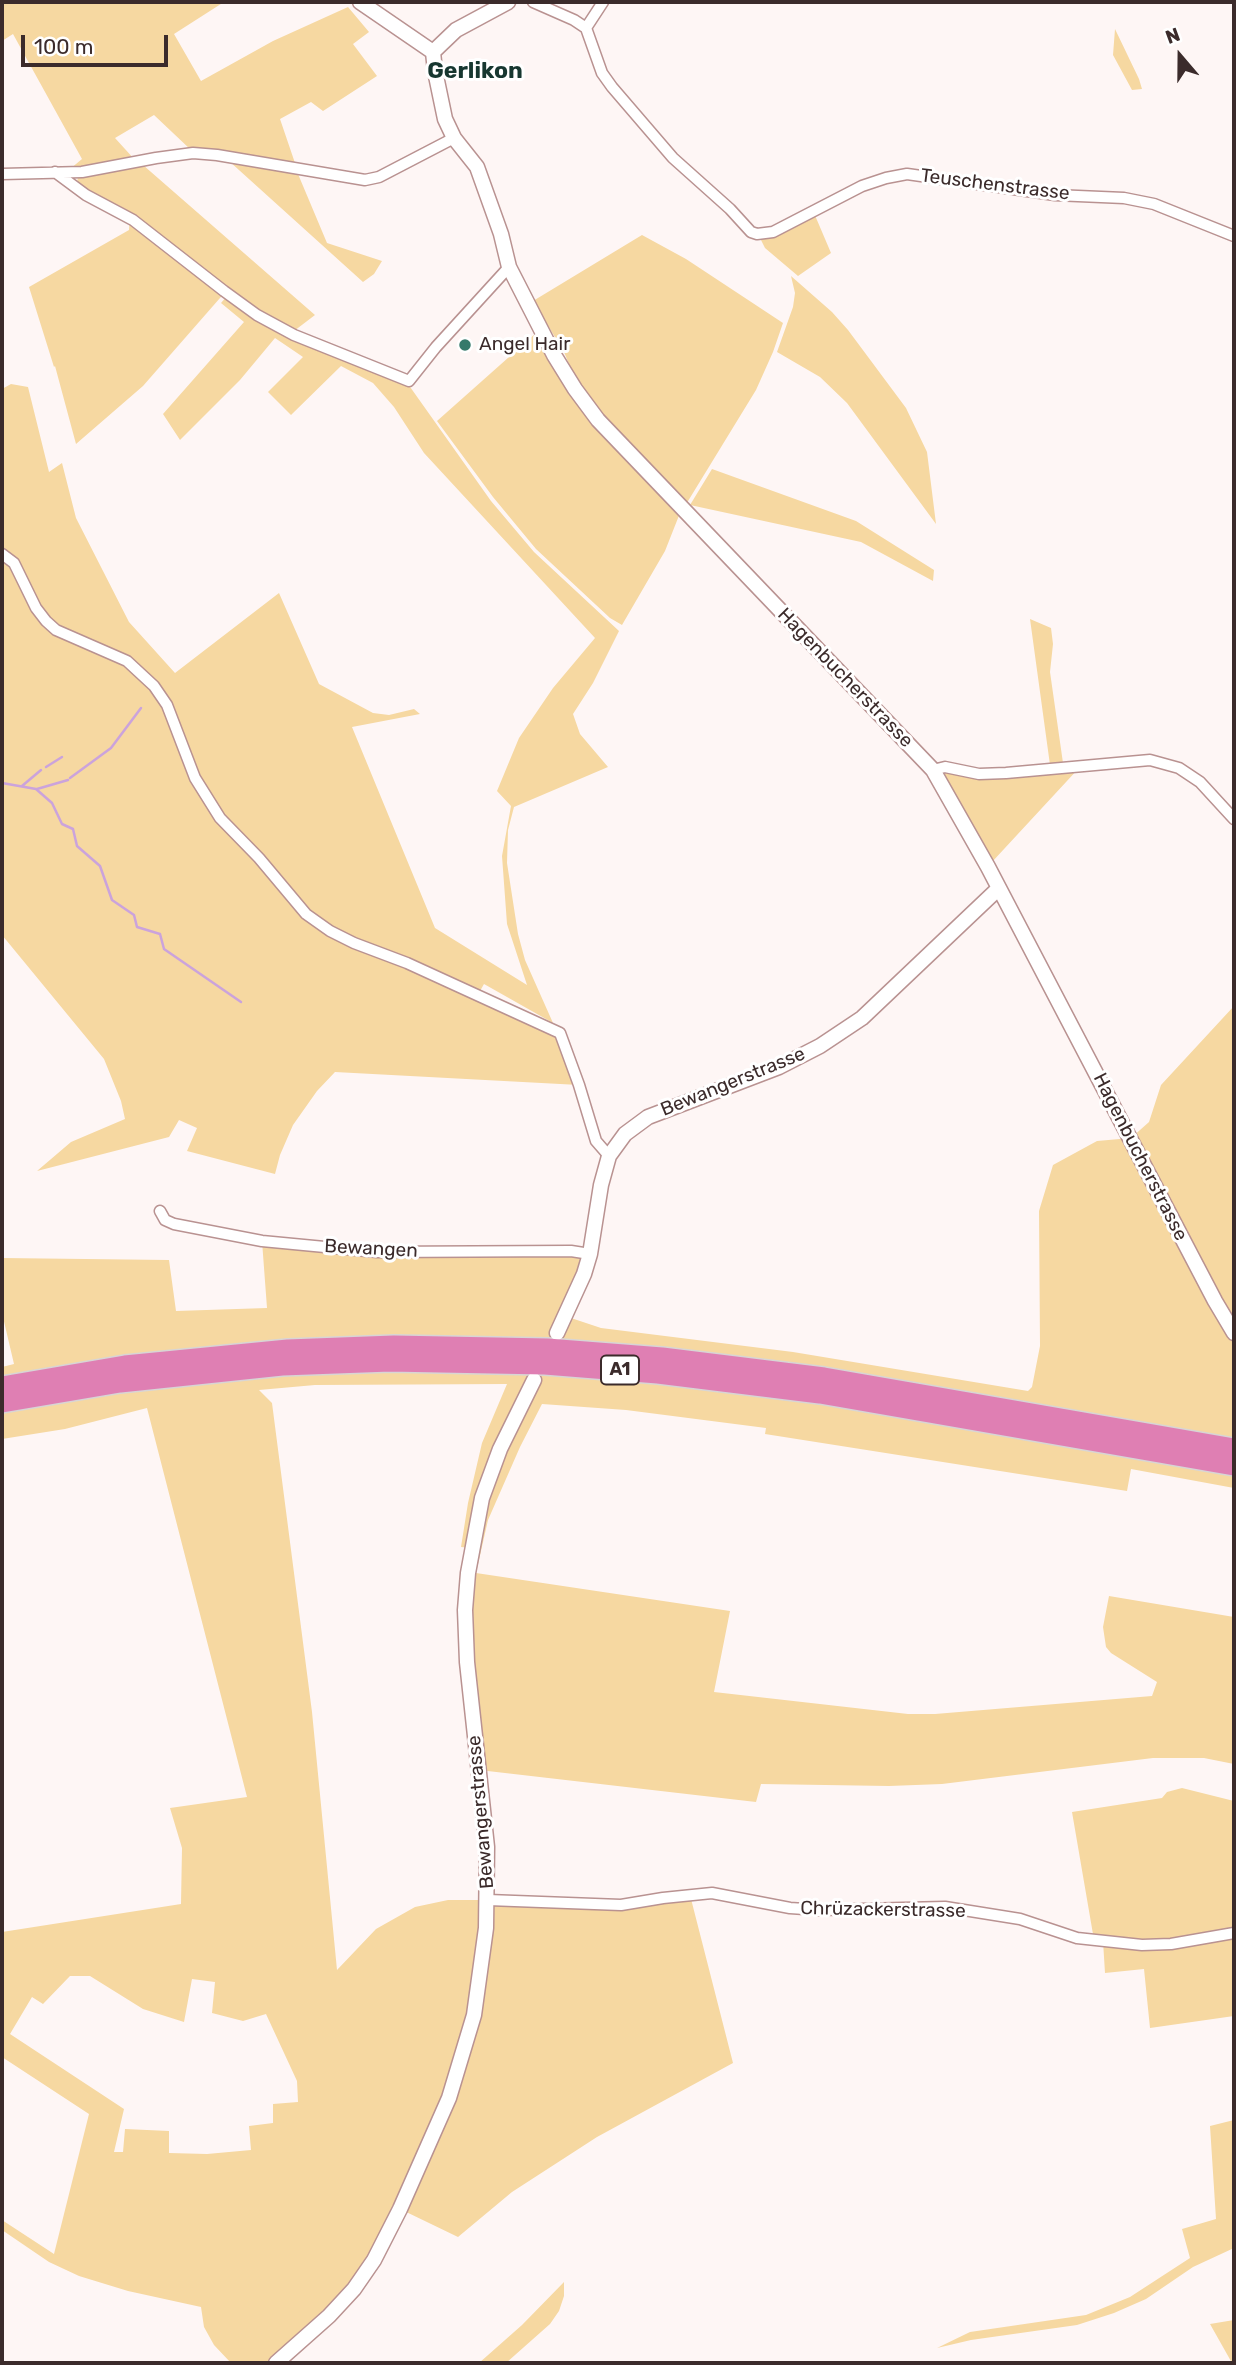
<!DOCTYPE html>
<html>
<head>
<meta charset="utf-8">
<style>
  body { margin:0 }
  #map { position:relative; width:1236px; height:2365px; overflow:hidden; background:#fef6f5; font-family:Rubik,sans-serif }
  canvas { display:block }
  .frame { position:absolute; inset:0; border:4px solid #3b2b2b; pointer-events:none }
  .north { position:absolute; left:1145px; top:21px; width:70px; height:70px; -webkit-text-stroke:5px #fff; paint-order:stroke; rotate:340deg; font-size:19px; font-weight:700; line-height:28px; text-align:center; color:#3b2b2b }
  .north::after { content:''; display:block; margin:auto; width:24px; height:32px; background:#3b2b2b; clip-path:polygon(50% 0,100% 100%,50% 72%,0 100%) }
  .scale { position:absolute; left:21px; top:35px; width:147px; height:32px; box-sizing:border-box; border:4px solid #3b2b2b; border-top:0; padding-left:9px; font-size:21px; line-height:24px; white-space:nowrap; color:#3b2b2b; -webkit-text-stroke:5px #fff; paint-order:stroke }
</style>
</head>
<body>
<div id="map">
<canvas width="1236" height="2365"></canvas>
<div class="frame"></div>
<div class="north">N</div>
<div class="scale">100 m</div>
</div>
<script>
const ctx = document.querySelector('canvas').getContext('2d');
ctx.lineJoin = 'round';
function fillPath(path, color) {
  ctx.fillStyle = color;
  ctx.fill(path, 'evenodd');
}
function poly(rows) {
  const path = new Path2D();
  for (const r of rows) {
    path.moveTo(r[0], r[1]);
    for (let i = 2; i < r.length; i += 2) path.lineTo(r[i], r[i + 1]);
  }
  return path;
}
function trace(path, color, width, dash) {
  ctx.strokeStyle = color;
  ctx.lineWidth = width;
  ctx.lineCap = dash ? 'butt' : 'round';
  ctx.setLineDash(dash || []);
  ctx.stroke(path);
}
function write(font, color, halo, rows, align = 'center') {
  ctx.font = font + ' Rubik,sans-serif';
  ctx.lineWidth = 6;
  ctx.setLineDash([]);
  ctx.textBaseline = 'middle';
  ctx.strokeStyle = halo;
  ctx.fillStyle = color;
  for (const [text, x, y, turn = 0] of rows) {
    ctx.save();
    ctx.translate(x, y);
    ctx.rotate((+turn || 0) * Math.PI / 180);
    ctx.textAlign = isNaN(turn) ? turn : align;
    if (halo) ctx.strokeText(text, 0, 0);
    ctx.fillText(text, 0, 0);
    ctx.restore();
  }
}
fillPath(poly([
  [2,2,224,2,174,34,201,81,273,41,348,7,369,32,353,44,377,76,323,111,311,102,280,119,296,166,191,150,154,115,115,138,135,160,70,169,82,159,13,34,2,41],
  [1115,29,1139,79,1142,89,1132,90,1113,55],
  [229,161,298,174,327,243,382,261,374,274,363,282],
  [143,165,315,315,294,331,260,314,227,290,143,386,76,444,55,366,54,367,29,287,129,230,130,216,77,184,78,175],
  [814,213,831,253,798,276,765,248,761,240],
  [642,235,686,259,783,323,773,352,756,390,685,506,603,418,578,386,564,352,533,301],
  [791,276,832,312,848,330,906,408,927,452,936,524,847,403,820,377,777,352,793,307,795,293],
  [227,296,256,315,408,384,491,501,534,552,619,631,593,683,573,714,580,734,608,767,514,807,508,830,507,863,518,934,525,960,553,1023,484,984,480,991,472,987,560,1033,579,1085,335,1072,317,1091,293,1125,280,1155,275,1174,187,1151,197,1128,179,1120,169,1137,37,1171,71,1142,125,1119,121,1101,104,1059,2,935,2,389,11,384,28,387,49,472,62,463,76,518,129,622,175,673,279,593,319,684,373,713,389,715,414,709,420,714,352,727,435,928,527,985,507,924,502,856,511,806,497,791,519,738,553,688,595,638,424,453,394,407,373,383,341,366,291,415,268,392,303,357,275,338,240,380,180,440,163,414,244,322,221,303],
  [536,333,542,349,558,370,680,513,665,551,622,625,610,618,536,549,493,497,437,421],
  [712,469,856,521,934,570,933,581,861,542,690,505],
  [1030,619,1051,628,1053,644,1050,672,1063,763,1050,765],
  [1079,768,992,862,944,777,946,771],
  [1234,1006,1234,1488,1131,1469,1127,1491,765,1434,766,1428,626,1410,542,1404,520,1447,488,1520,476,1573,730,1611,714,1692,908,1714,935,1714,1152,1696,1157,1682,1111,1653,1106,1647,1103,1627,1109,1596,1234,1617,1234,1764,1204,1758,1153,1758,942,1784,889,1786,761,1784,756,1802,479,1770,467,1662,471,1548,461,1547,468,1503,482,1443,507,1384,315,1385,259,1390,272,1403,312,1712,337,1970,376,1929,415,1907,448,1900,488,1900,621,1905,690,1895,733,2063,597,2137,512,2192,458,2237,400,2209,374,2260,276,2363,231,2363,214,2345,204,2327,201,2307,128,2291,79,2276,49,2262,2,2230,2,2220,54,2254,89,2114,2,2057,2,1932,181,1904,182,1848,170,1808,247,1797,147,1408,65,1429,2,1439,2,1367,14,1364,2,1313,2,1258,169,1260,176,1311,267,1308,262,1241,377,1252,590,1254,565,1316,601,1328,793,1352,1028,1391,1032,1387,1040,1346,1039,1211,1053,1165,1097,1141,1131,1138,1149,1122,1161,1085],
  [70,1976,90,1976,143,2009,184,2022,192,1979,215,1982,212,2013,243,2021,266,2014,297,2081,298,2102,273,2104,273,2123,249,2126,251,2150,207,2154,169,2153,169,2131,125,2129,123,2152,114,2152,124,2109,10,2034,32,1997,43,2004],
  [1182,1788,1234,1801,1234,2016,1150,2028,1144,1969,1105,1973,1103,1941,1094,1940,1072,1812,1162,1798,1167,1792],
  [1234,2120,1234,2248,1193,2267,1146,2299,1114,2313,1077,2325,971,2340,937,2348,970,2332,1086,2315,1130,2297,1190,2258,1182,2229,1216,2219,1210,2126],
  [564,2282,564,2296,559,2311,550,2324,506,2363,479,2363,522,2325],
  [1234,2320,1234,2363,1232,2363,1210,2324]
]), '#f6d8a1');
trace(poly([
  [46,767,62,757],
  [70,778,111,748,141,708],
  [2,783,36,789,52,803,62,824,73,829,77,846,100,866,112,900,134,915,137,927,160,934,164,949,241,1002],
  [22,786,41,770],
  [37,789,68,780]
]), '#cba3dc', 2.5);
const minor = poly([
  [533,2,574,20,586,28,602,73,612,87,673,158,730,209,751,232,757,234,773,232,862,186,886,178,907,174,1055,195,1124,198,1154,204,1234,236],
  [586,28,603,2],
  [55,172,86,195,133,220,224,291,257,315,294,335,409,381,436,347,509,267],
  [2,174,82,172,156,158,193,153,217,155,365,180,379,177,454,138],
  [2,554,14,563,36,608,46,621,56,630,127,661,154,686,167,705,195,778,220,818,259,858,306,914,330,931,354,943,407,963,560,1033,579,1085,596,1141,609,1156],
  [933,770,945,767,979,774,1006,773,1150,760,1179,768,1200,782,1234,819],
  [160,1211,165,1220,174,1224,262,1241,377,1252,571,1251,590,1254],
  [488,1900,621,1905,663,1898,712,1893,790,1908,819,1910,945,1907,1020,1919,1077,1938,1142,1945,1171,1944,1234,1933]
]);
const tertiary = poly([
  [360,2,433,52],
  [433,52,435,71,445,119,454,138,477,167,501,234,509,267,554,355,575,389,598,420,933,770,988,867,1215,1301,1234,1333],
  [433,52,456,30,508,2],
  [557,1333,584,1274,590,1254,601,1185,609,1156,625,1134,648,1117,779,1067,820,1046,862,1018,999,888],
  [276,2363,329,2316,354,2289,374,2260,400,2209,449,2098,474,2015,486,1928,487,1847,467,1662,465,1610,468,1573,482,1498,500,1449,534,1380]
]);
const motorway = poly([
  [2,1387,125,1366,288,1350,394,1346,547,1349,662,1358,824,1378,1234,1449],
  [2,1402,120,1382,282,1365,390,1361,545,1364,658,1373,820,1393,1234,1465]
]);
trace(minor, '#b99291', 13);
trace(tertiary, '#b99291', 17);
trace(motorway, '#d8d5d5', 24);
trace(minor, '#fff', 10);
trace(tertiary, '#fff', 14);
trace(motorway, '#df7fb3', 21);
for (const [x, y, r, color] of [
  [465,345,7,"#36796b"]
]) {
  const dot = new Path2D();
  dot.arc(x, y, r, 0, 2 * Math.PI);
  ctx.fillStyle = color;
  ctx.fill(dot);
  trace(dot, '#fff', 2.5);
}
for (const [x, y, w] of [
  [620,1370,38]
]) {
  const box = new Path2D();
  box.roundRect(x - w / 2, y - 14.5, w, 29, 5);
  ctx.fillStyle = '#fff';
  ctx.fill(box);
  trace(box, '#3b2b2b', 2);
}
write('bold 18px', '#3b2b2b', null, [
  ["A1",620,1370]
]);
write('19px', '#3b2b2b', '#fff', [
  ["Teuschenstrasse",995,185,7],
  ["Hagenbucherstrasse",845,678,46],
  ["Bewangerstrasse",733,1082,-22],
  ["Hagenbucherstrasse",1140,1157,63],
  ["Bewangen",371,1249,3],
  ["Bewangerstrasse",481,1812,-95],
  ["Chrüzackerstrasse",883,1910,1]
]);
write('19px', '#3b2b2b', '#fff', [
  ["Angel Hair",479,345]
], 'left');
write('bold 23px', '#173730', '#fff', [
  ["Gerlikon",475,71]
]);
</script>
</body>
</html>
